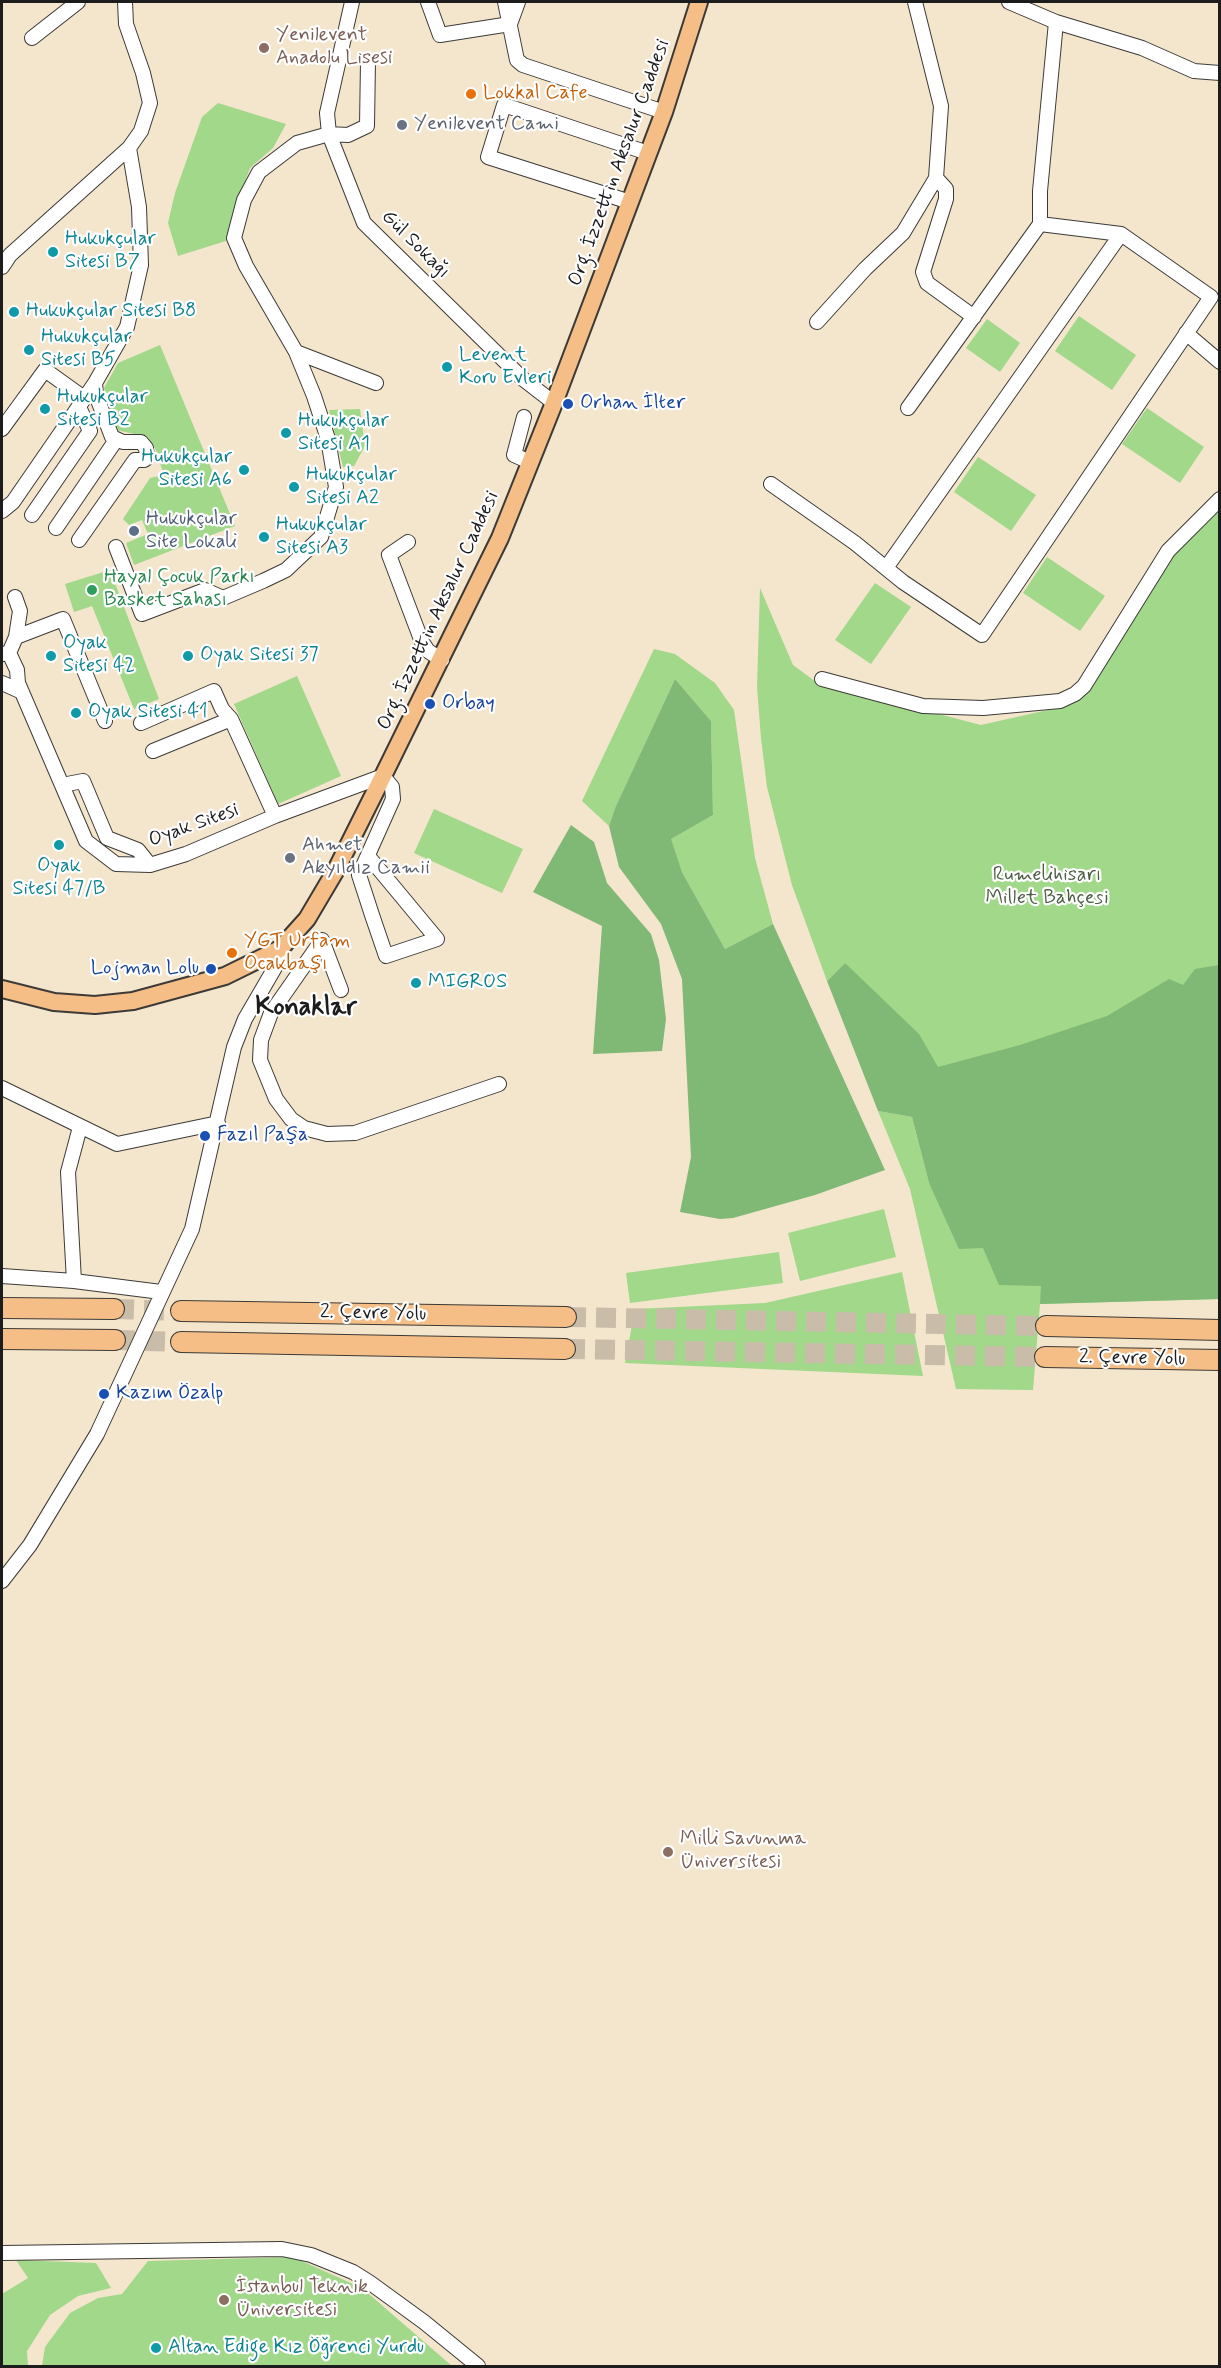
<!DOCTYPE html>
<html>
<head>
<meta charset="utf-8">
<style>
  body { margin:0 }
  #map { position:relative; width:1221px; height:2368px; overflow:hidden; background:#f4e5cd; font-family:Mynerve,sans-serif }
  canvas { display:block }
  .frame { position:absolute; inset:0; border:3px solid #1c1c1c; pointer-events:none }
</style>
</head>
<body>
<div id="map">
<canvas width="1221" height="2368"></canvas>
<div class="frame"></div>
</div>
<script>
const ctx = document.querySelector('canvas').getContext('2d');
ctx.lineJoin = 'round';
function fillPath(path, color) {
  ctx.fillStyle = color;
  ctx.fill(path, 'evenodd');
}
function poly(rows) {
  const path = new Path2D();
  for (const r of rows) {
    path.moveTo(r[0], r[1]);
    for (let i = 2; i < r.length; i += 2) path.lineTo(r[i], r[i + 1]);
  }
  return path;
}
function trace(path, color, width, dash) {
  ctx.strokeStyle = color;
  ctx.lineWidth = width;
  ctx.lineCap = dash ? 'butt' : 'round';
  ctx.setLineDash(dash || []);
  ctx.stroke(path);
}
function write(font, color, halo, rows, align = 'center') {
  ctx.font = font + ' Mynerve,sans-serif';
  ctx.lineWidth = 4.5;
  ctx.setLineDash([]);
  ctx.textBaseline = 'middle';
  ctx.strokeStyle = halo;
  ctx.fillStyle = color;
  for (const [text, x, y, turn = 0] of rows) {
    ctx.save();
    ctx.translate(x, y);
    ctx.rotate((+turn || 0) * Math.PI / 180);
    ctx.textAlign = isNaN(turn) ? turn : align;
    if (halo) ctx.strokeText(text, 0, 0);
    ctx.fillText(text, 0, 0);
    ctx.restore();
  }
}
fillPath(poly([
  [218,103,286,124,273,148,250,168,233,214,229,240,178,256,168,223,175,193,202,117],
  [1079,316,1136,355,1112,390,1055,351],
  [987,319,1020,343,1000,372,966,348],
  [160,345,235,526,134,565,126,543,148,534,142,520,129,525,123,519,150,478,164,475,155,448,144,436,116,430,104,388,118,363],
  [1147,408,1204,447,1180,483,1122,444],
  [360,409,365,446,354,466,343,467,329,410],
  [978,457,1036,495,1011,531,954,492],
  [1219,503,1219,1299,1040,1304,1033,1390,956,1389,910,1189,878,1111,912,1117,929,1183,983,1248,845,963,827,981,792,885,767,787,761,738,757,687,760,588,793,665,816,682,981,725,1070,705,1079,700,1173,549],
  [1047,557,1105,596,1080,631,1023,593],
  [110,570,159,699,134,709,92,606,74,612,65,584],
  [875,583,911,607,871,664,835,640],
  [654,649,675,654,715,683,734,710,755,858,773,924,725,949,682,872,670,839,713,815,711,721,675,679,615,808,609,826,582,801],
  [297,676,341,776,278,804,234,704],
  [434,809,523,849,502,893,414,853],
  [884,1209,896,1257,800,1281,788,1233],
  [779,1252,783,1283,630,1303,626,1273],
  [902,1272,923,1376,625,1363,635,1309,765,1303],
  [293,2257,362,2288,452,2366,42,2366,45,2347,70,2313,98,2298,122,2294,148,2261],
  [16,2260,96,2263,111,2288,78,2296,50,2315,27,2351,28,2366,2,2366,2,2294,28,2278]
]), '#a1d88a');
fillPath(poly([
  [675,679,711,721,713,815,671,839,682,872,725,949,773,924,885,1170,815,1195,733,1218,720,1219,680,1212,691,1157,682,979,661,924,619,867,609,826,615,808],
  [571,825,594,842,607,883,651,934,659,960,666,1019,662,1051,593,1054,602,926,533,892],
  [845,963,919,1034,938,1067,1020,1045,1107,1016,1169,979,1183,985,1195,969,1219,965,1219,1299,1040,1304,1041,1286,999,1285,983,1248,959,1249,929,1183,912,1117,878,1111,827,981]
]), '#80b876');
trace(poly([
  [114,1309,181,1311],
  [566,1317,1046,1326],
  [115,1340,181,1342],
  [565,1349,1045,1357]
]), '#c9bdaa', 20, [20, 10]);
const minor = poly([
  [352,2,327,113,329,134,364,223,523,379,554,403],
  [428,2,440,35,510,24],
  [505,2,517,60,523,65,664,112],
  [1009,2,1056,22,1142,48,1194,71,1220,73],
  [510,24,518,2],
  [32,38,78,2],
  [936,178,946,189,946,199,923,272,927,283,974,317],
  [630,202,488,157,504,105,648,153],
  [2,267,10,255,129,148,141,131,150,103,143,73,126,24,125,2],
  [817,322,865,269,903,233,936,178,941,106,915,2],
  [1186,333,1220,362],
  [296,352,376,383],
  [908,408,1040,224],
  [524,417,514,455,530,462],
  [2,429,45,370,84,398],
  [771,484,855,543,903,582,982,635,1211,297,1121,234,1040,224,1040,191,1056,22],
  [2,511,13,502,95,383,127,327,141,265,139,207,129,148],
  [32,515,90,431,79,407],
  [56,528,116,440],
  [79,540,135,460,144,460,147,458,146,448,141,442,123,442,112,437,96,395,95,383],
  [408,542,389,555,422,642,428,651,442,660],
  [116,547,142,614,205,590,223,598,263,581,286,570,321,537,336,487,328,439,314,396,296,352,246,266,234,238,244,200,259,172,297,143,329,134,348,135,367,126,368,61],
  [886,568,1121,234],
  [15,597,20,611,16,637],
  [9,653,16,637,63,619,105,721],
  [2,654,9,653,17,670,18,683,86,841,116,864,150,865,186,854,275,816,383,776,392,787,393,799,359,875,372,915,386,956,437,939,368,856],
  [822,679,923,706,983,708,1060,701,1075,694,1084,686,1168,551,1220,499],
  [2,683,22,692],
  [141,723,214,691,222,709,231,719,275,816],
  [153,751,231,719],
  [62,785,83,781,107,838,138,850,150,865],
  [341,990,322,940,271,1013,261,1040,260,1060,276,1099,291,1119,304,1128,327,1134,355,1133,499,1084],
  [2,1088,117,1144,218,1123],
  [2,1276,74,1281,161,1292],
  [74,1281,68,1172,80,1127],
  [2,1581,30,1545,97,1434,192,1229,234,1047,245,1019,277,964,280,949],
  [2,2253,282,2249,311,2255,353,2272,369,2282,424,2322,478,2366]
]);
const major = poly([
  [2,989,54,1002,95,1005,133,1001,225,976,280,949,307,919,336,870,383,776,500,538,554,403,664,112,699,2]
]);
const highway = poly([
  [2,1308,114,1309],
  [181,1311,566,1317],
  [1046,1326,1220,1330],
  [2,1339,115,1340],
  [181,1342,565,1349],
  [1045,1357,1220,1360]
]);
trace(minor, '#3c3a37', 16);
trace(major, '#3c3a37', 20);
trace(highway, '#3c3a37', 22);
trace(minor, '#fff', 14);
trace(major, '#f5be86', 16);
trace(highway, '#f5be86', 20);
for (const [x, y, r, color] of [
  [264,48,6,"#8d6e63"],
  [471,94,6,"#e8710a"],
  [402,125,6,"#6b7280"],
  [53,252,6,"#0f9aa8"],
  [14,312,6,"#0f9aa8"],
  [29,350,6,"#0f9aa8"],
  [447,367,6,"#0f9aa8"],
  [568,404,6,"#1a4fb4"],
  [45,409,6,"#0f9aa8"],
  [286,433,6,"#0f9aa8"],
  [244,470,6,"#0f9aa8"],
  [294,487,6,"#0f9aa8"],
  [134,531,6,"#5c6f8a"],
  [264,537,6,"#0f9aa8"],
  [92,590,6,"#2e9e5b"],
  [51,656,6,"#0f9aa8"],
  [188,656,6,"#0f9aa8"],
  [430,704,6,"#1a4fb4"],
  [76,713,6,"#0f9aa8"],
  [59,845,6,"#0f9aa8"],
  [290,858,6,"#6b7280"],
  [232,953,6,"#e8710a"],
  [211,969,6,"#1a4fb4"],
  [416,983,6,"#0f9aa8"],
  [205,1136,6,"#1a4fb4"],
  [104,1394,6,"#1a4fb4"],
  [668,1852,6,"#8d6e63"],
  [224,2300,6,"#8d6e63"],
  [156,2348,6,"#0f9aa8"]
]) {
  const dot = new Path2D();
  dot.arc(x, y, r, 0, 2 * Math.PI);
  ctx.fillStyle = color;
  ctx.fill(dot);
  trace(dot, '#fff', 2);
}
write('20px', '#785e54', '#fff', [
  ["Yenilevent",276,36],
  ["Anadolu Lisesi",276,59],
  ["Milli Savunma",680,1840],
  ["Üniversitesi",680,1863],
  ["İstanbul Teknik",236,2288],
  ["Üniversitesi",236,2311]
], 'left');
write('20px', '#c56008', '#fff', [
  ["Lokkal Cafe",483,94],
  ["YGT Urfam",244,942],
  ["Ocakbaşı",244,965]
], 'left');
write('20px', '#5b616d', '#fff', [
  ["Yenilevent Cami",414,125],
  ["Ahmet",302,846],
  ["Akyıldız Camii",302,869]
], 'left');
write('20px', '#1c1c1c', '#fff', [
  ["Org. İzzettin Aksalur Caddesi",620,163,-70],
  ["Gül Sokağı",415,245,45],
  ["Org. İzzettin Aksalur Caddesi",439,611,-65],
  ["Oyak Sitesi",194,826,-20],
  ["2. Çevre Yolu",373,1314,1],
  ["2. Çevre Yolu",1132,1359,1]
]);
write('20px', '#0d838f', '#fff', [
  ["Hukukçular",65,240],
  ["Sitesi B7",65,263],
  ["Hukukçular Sitesi B8",26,312],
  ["Hukukçular",41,338],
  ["Sitesi B5",41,361],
  ["Levent",459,356],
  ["Koru Evleri",459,379],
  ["Hukukçular",57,398],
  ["Sitesi B2",57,421],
  ["Hukukçular",298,422],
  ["Sitesi A1",298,445],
  ["Hukukçular",232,458,"right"],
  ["Sitesi A6",232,481,"right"],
  ["Hukukçular",306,476],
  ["Sitesi A2",306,499],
  ["Hukukçular",276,526],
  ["Sitesi A3",276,549],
  ["Oyak",63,644],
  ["Sitesi 42",63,667],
  ["Oyak Sitesi 37",200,656],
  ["Oyak Sitesi 41",88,713],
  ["Oyak",59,867,"center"],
  ["Sitesi 47/B",59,890,"center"],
  ["MIGROS",428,983],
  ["Altan Edige Kız Öğrenci Yurdu",168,2348]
], 'left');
write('20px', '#164399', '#fff', [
  ["Orhan İlter",580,404],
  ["Orbay",442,704],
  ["Lojman Lolu",199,969,"right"],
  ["Fazıl Paşa",217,1136],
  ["Kazım Özalp",116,1394]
], 'left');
write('20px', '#4e5e75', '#fff', [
  ["Hukukçular",146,520],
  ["Site Lokali",146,543]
], 'left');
write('20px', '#27864d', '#fff', [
  ["Hayal Çocuk Parkı",104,578],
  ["Basket Sahası",104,601]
], 'left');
write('20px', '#4b5e42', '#fff', [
  ["Rumelihisarı",1047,876],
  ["Millet Bahçesi",1047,899]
]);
write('bold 26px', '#1c1c1c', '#fff', [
  ["Konaklar",306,1009]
]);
</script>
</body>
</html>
